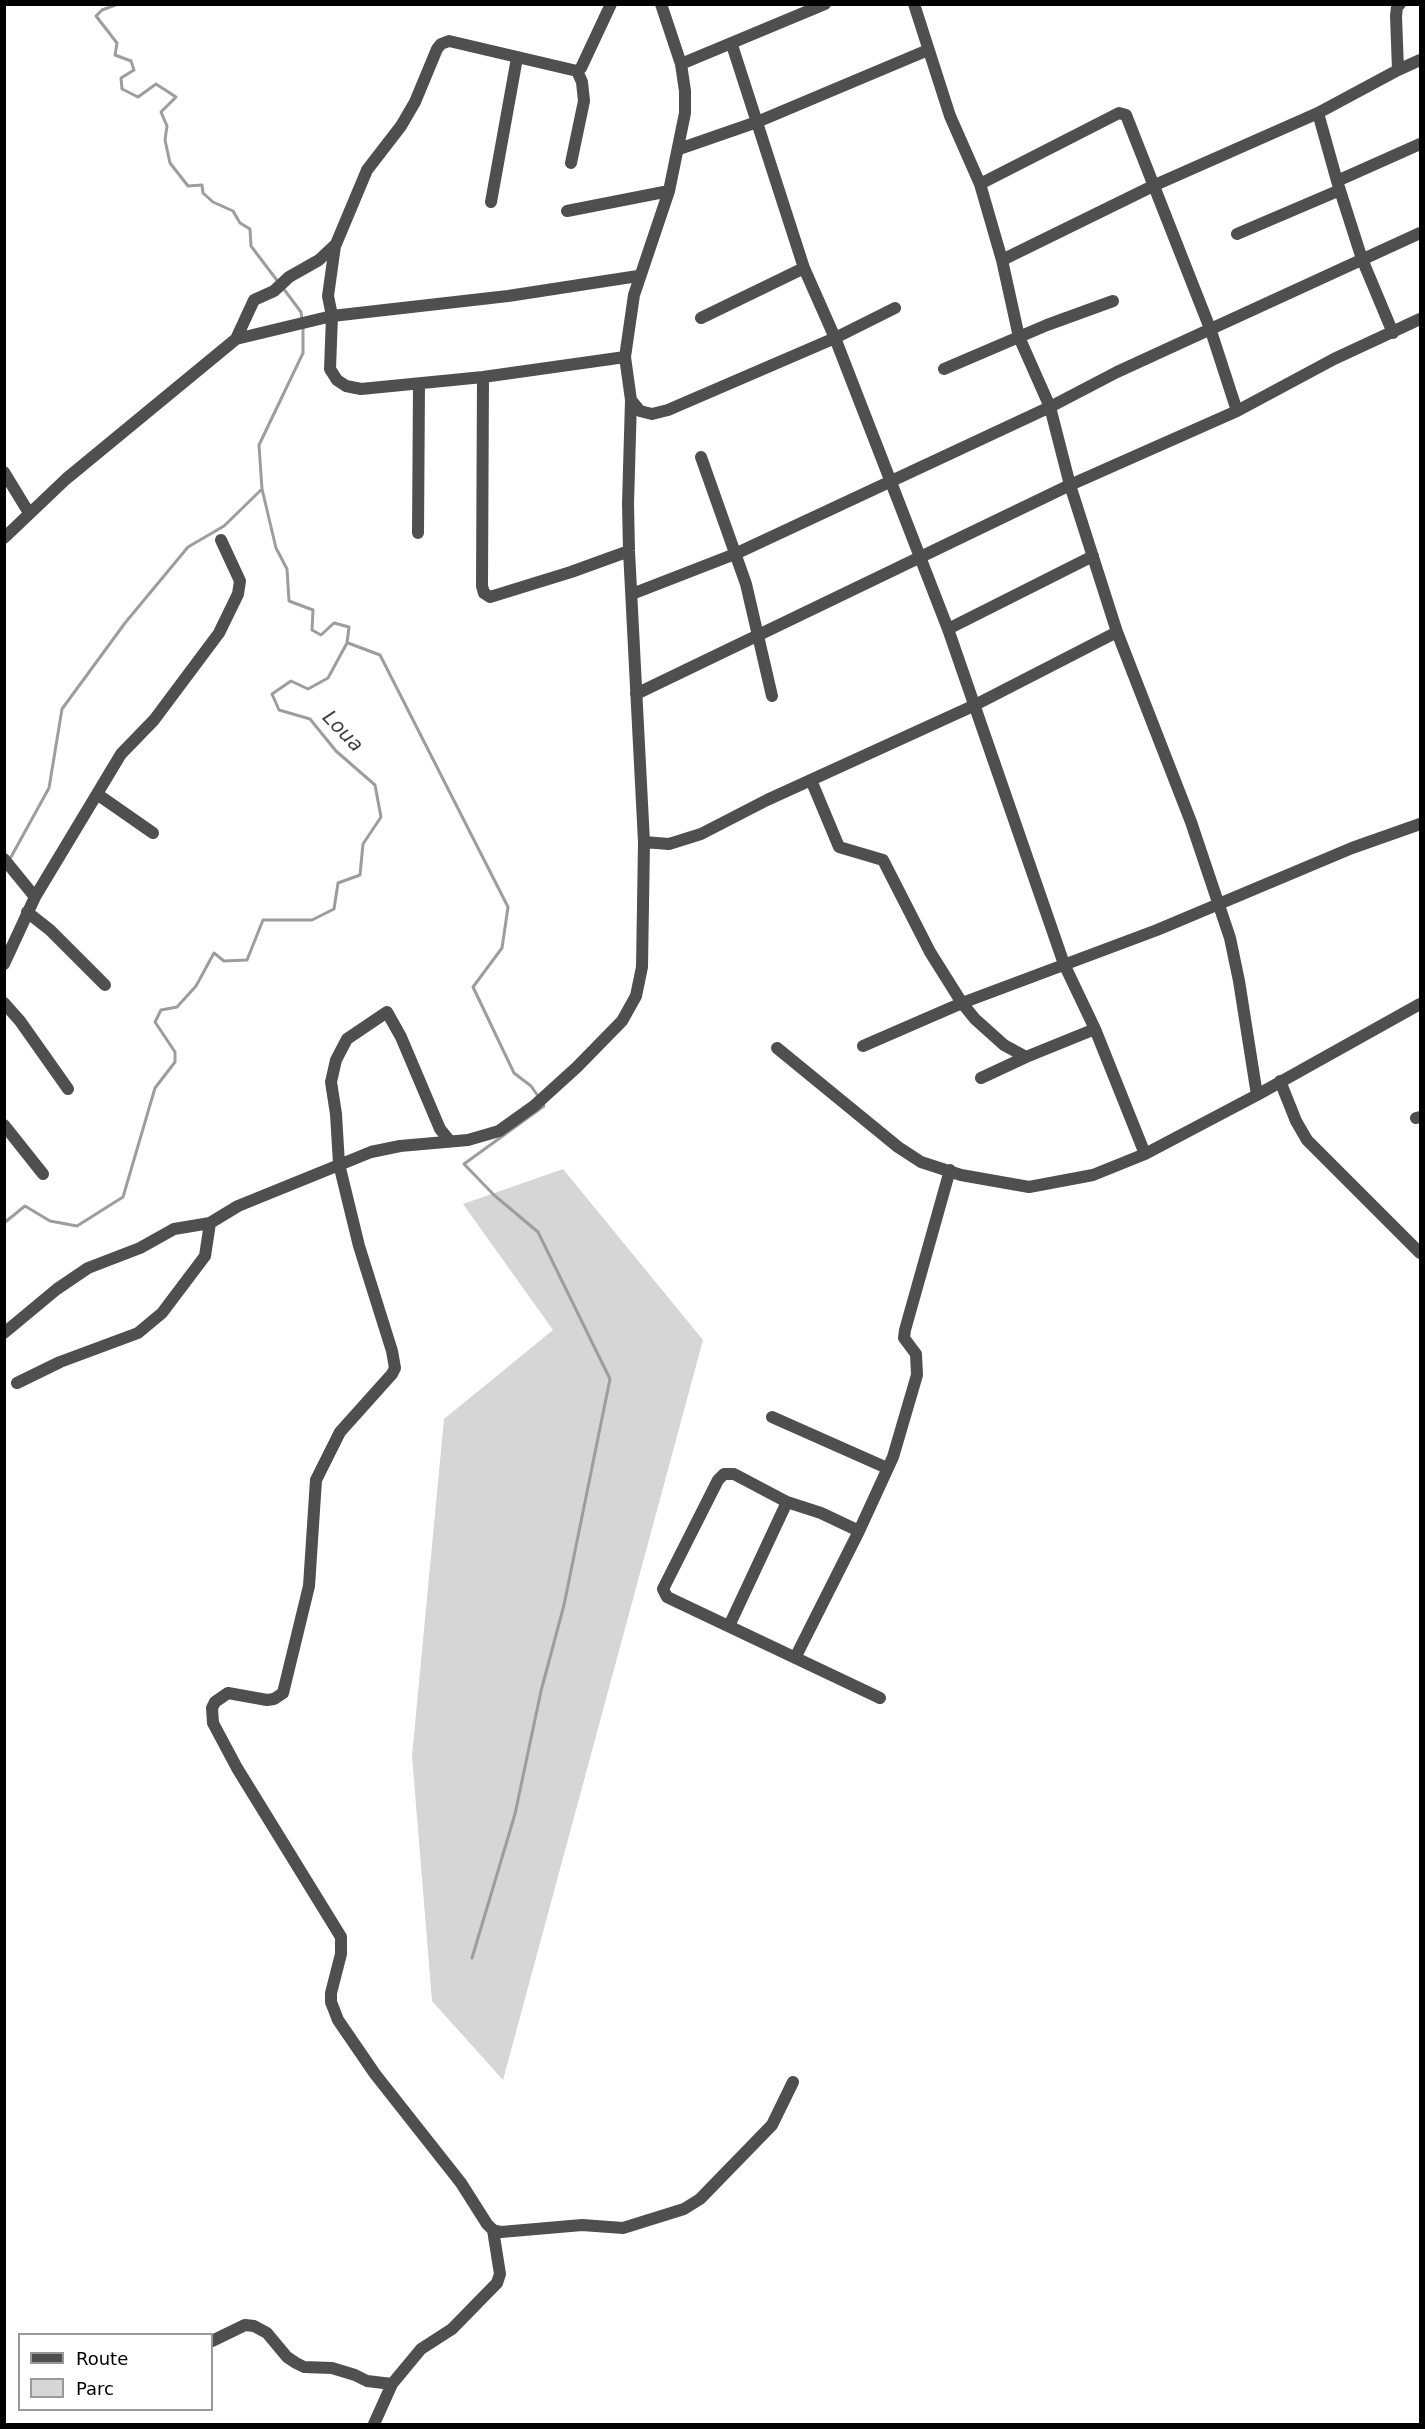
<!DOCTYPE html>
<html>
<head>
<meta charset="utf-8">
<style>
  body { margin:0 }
  #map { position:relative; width:1425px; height:2429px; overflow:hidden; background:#fff; font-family:"DejaVu Sans",sans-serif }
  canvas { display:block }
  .frame { position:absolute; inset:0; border:6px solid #000; pointer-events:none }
  .legend { position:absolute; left:18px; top:2333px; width:195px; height:78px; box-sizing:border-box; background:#fff; border:2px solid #999; margin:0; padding:8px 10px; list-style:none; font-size:18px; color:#000 }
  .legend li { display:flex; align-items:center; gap:12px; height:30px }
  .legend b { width:30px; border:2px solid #999 }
</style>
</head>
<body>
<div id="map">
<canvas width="1425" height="2429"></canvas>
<div class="frame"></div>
<ul class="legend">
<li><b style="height:8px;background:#4f4f4f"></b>Route</li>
<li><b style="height:16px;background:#d6d6d6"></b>Parc</li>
</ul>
</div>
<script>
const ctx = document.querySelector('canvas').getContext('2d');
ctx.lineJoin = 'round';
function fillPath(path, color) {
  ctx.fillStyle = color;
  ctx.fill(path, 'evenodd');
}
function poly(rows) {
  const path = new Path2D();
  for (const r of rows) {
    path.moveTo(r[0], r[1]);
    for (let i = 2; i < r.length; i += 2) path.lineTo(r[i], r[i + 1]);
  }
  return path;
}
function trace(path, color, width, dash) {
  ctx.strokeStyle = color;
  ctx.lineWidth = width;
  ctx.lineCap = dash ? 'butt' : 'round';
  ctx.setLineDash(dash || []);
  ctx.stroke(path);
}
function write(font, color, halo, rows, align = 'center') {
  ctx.font = font + ' "DejaVu Sans",sans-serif';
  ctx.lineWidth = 4.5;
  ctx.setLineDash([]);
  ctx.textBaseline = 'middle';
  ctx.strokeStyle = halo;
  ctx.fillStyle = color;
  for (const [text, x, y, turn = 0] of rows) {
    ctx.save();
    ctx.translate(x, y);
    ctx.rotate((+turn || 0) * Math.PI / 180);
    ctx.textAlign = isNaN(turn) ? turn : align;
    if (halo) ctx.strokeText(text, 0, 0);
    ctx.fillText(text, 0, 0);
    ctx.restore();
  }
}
fillPath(poly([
  [563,1169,703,1340,503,2080,432,2001,412,1756,444,1419,553,1330,463,1204]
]), '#d6d6d6');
trace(poly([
  [118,4,102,10,96,16,117,43,115,55,131,61,134,70,121,78,122,89,138,97,156,84,176,97,161,112,167,126,165,140,170,163,188,186,202,185,203,193,213,202,233,211,240,223,250,229,251,246,279,283],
  [283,288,301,312,302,320],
  [348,643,380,655,508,907,502,948,473,987,514,1073,531,1086,538,1096],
  [11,857,49,788,62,709,125,623,188,547,224,526,262,489],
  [4,1223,25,1206,50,1221,77,1226,123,1197,155,1088,175,1062,175,1052,155,1022,161,1010,177,1007,196,986,214,953,224,961,247,960,263,920,312,920,334,909,338,883,360,875,363,844,381,817,375,785,336,751,310,719,279,710,272,694,291,681,308,689,328,678,347,643,349,627,334,623,321,635,312,630,313,610,289,601,287,569,276,548,262,489,259,445,303,353,303,327],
  [472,1958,515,1814,541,1691,564,1605,610,1379,538,1232,494,1195,464,1164,544,1106,542,1102]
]), '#9d9d9d', 3);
trace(poly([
  [914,4,950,116,980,184,1002,260,1019,337,1050,407,1070,485,1117,632,1191,822,1230,938,1239,981,1257,1095],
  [732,45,804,268,835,338,948,629,1064,964,1095,1029,1145,1154],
  [681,64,825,4],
  [1398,70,1396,16,1397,7,1400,4],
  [577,71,581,68,611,4],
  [1318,113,1337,181,1362,259,1393,333],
  [679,149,757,122,928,50],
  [571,163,584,101,582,82,577,71],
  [1337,181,1420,144],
  [980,184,1119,113,1126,115,1211,331,1237,411],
  [491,202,517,58],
  [567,211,669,191],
  [1237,234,1340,190],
  [1002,260,1155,185,1318,113,1398,70,1420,60],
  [701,318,804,268],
  [236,339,332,316,328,296,335,246],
  [625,357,483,377,361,389,346,386,337,380,330,369,332,316,508,296,638,276],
  [944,369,1047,325,1113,301],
  [483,377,482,586,484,593,490,597,571,572,629,551],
  [631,400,640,411,652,414,668,410,835,338,895,308],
  [701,457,746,584,772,696],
  [4,472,29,513],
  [418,533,419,384],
  [4,538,66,479,236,339,254,300,274,291,289,277,319,260,336,244,367,170,401,126,415,102,437,49,441,44,449,41,577,71],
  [632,594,735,554,1050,407,1117,372,1420,233],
  [948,629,1093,556],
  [636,694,1070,485,1237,411,1334,359,1420,319],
  [811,780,839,847,883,860,930,952,962,1003,975,1019,1004,1045,1026,1057],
  [97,794,153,833],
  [644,842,669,844,701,834,767,800,973,706,1117,632],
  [4,859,35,897],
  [27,912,50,930,105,985],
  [4,964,35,897,121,754,154,720,219,633,238,594,240,581,221,540],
  [4,1003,20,1021,68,1089],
  [863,1046,962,1003,1157,930,1352,848,1420,824],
  [777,1048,898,1147,921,1162,961,1175,1029,1187,1093,1175,1145,1154,1257,1095,1420,1004],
  [981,1078,1026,1057,1095,1029],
  [1280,1081,1296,1121,1307,1140,1420,1253],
  [1416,1118,1420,1117],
  [4,1125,43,1174],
  [449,1140,440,1129,401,1037,387,1012,347,1039,336,1060,331,1082,336,1114,339,1164,359,1246,392,1351,395,1368,392,1374,340,1432,316,1480,309,1586,283,1693,274,1699,267,1700,228,1693,215,1702,212,1708,213,1723,237,1768,341,1937,341,1954,331,1993,331,2002,338,2020,375,2074,461,2183,487,2224,493,2230,501,2232,582,2225,623,2228,684,2209,700,2199,772,2125,793,2082],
  [4,1333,57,1289,88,1268,140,1248,174,1229,210,1223,238,1206,371,1152,400,1146,468,1140,499,1131,534,1106,577,1067,622,1021,636,996,642,967,644,842,629,551,628,504,631,400,625,357,634,295,669,191,685,113,685,91,681,64,661,4],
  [17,1383,60,1362,138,1333,162,1313,205,1256,210,1223],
  [772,1417,887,1468],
  [859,1531,821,1513,787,1502,734,1474,724,1474,718,1480,663,1589,667,1597,880,1698],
  [729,1626,787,1502],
  [795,1658,859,1531,893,1457,917,1375,916,1354,904,1338,905,1330,950,1170],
  [212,2341,245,2325,254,2326,267,2333,287,2357,296,2363,304,2367,332,2368,355,2375,367,2381,392,2384],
  [374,2424,392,2384,421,2349,452,2329,497,2283,500,2274,493,2230]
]), '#4f4f4f', 12);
write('italic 20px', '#3e3e3e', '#fff', [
  ["Loua",342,732,46]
]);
</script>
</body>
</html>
